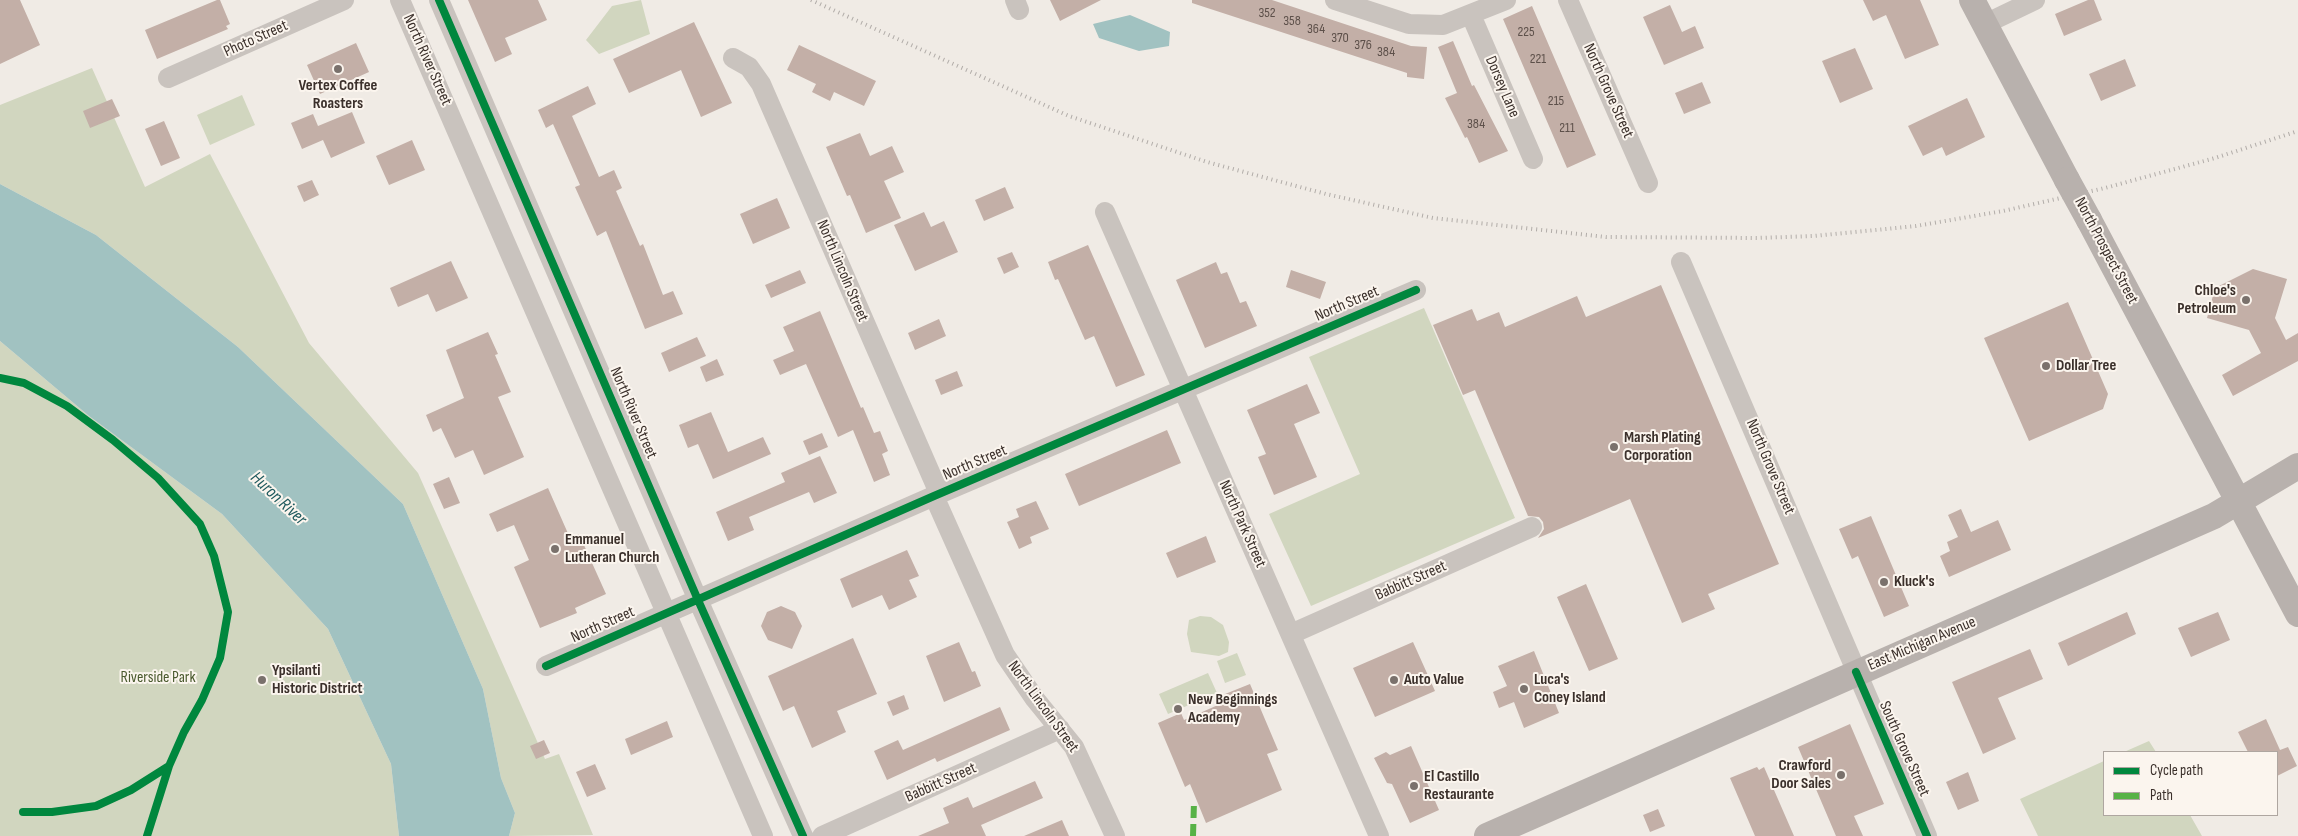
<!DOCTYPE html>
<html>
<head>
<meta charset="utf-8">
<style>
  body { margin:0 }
  #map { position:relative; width:2298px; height:836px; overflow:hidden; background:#f0ebe5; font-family:"Sofia Sans Condensed",sans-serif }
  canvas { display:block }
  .legend { position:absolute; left:2103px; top:751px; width:175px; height:65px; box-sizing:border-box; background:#fbf5ee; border:1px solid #aea6a0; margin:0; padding:6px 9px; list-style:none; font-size:15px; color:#3b302b }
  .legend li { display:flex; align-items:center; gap:10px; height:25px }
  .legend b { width:25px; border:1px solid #aea6a0 }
</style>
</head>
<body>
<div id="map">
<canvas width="2298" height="836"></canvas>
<ul class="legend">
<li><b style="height:6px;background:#00873e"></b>Cycle path</li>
<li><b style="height:6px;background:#57b246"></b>Path</li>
</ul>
</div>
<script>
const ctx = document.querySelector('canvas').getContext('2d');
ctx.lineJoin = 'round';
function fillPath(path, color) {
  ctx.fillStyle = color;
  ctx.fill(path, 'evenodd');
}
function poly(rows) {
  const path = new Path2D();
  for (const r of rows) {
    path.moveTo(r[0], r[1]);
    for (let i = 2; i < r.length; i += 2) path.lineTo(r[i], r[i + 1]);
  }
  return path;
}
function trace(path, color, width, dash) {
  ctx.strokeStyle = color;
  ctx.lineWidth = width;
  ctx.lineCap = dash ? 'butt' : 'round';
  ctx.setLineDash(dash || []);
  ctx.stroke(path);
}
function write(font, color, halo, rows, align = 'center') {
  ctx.font = font + ' "Sofia Sans Condensed",sans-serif';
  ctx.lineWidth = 4;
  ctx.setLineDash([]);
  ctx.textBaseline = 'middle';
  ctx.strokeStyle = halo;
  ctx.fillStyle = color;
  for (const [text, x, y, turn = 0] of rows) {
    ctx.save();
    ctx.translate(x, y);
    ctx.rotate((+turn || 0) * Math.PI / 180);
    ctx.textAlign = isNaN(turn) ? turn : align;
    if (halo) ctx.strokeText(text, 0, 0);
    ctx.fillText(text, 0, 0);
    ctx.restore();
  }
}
fillPath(poly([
  [641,0,650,34,599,54,586,40,612,6],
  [92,68,145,187,210,154,309,343,418,473,545,759,559,754,593,835,509,836,515,813,501,778,483,689,403,504,238,347,96,235,0,184,0,105],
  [242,95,255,125,210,145,197,115],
  [1424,308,1515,518,1311,606,1269,514,1360,474,1309,357],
  [0,341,89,416,222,514,328,629,391,764,399,836,0,836],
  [1200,616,1211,617,1223,625,1229,642,1228,652,1219,656,1191,652,1187,634,1189,620],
  [1237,653,1246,675,1225,683,1217,661],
  [1208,673,1217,693,1168,714,1159,694],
  [2149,741,2156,752,2124,752],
  [2104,761,2104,815,2190,815,2202,836,2038,836,2020,799]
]), '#d1d6bf');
fillPath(poly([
  [1130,15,1170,32,1169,46,1139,51,1099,38,1093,24],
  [0,184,96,235,238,347,403,504,483,689,501,778,515,813,509,836,399,836,391,764,328,629,222,514,89,416,0,341]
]), '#a1c2c1');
fillPath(poly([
  [0,0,20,0,40,45,0,64],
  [217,0,220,0,230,24,226,26,228,29,157,59,145,30],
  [468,0,538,0,547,20,505,38,512,54,495,62],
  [1050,0,1101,0,1060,21],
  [1192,0,1272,0,1411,46,1427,47,1424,79,1407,77,1407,73,1192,3],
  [1863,0,1920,0,1939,45,1905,59,1886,15,1873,21],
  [2088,0,2094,0,2102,20,2064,36,2055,14],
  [1670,5,1682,32,1695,26,1704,48,1664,65,1643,17],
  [1532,6,1596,155,1567,168,1503,19],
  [694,22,732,103,701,117,681,70,629,93,613,59],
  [1453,41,1472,86,1474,85,1508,151,1479,163,1467,137,1465,138,1445,98,1457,93,1438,47],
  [356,43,369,72,320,94,307,65],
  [799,45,876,81,864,106,834,92,830,101,812,92,816,84,787,70],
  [1855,48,1873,89,1840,103,1822,61],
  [2125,59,2136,86,2101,101,2089,74],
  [1702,82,1711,103,1684,114,1675,93],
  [588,86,596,104,572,116,599,177,614,170,622,188,616,191,640,246,643,244,663,295,673,291,683,314,645,329,606,231,597,236,575,187,580,185,553,124,546,128,538,110],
  [1967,98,1985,137,1946,156,1942,147,1923,156,1908,126],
  [112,99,120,116,90,128,83,111],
  [352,112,365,143,331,158,323,140,302,149,291,123,313,114,318,126],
  [164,121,180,158,161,166,145,129],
  [860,133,870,156,892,146,904,172,884,181,901,218,866,233,850,195,847,196,826,147],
  [412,140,425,170,389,185,376,156],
  [312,180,319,195,304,202,297,186],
  [1005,187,1014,208,984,221,975,200],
  [777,198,790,228,753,244,740,214],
  [924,212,931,227,944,221,958,252,915,271,894,225],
  [1088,245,1145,375,1116,387,1094,336,1085,340,1058,279,1055,280,1048,262],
  [1012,252,1019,267,1004,274,997,258],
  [451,261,468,298,436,312,428,294,398,307,390,288],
  [1216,262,1221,274,1227,272,1240,303,1246,301,1257,326,1205,348,1176,280],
  [2253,269,2287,279,2275,318,2286,340,2298,333,2298,361,2233,396,2222,375,2261,353,2249,330,2207,318,2215,288],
  [800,270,806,283,771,298,765,285],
  [1291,270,1326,282,1320,299,1286,287],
  [1661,285,1779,564,1708,594,1715,609,1682,623,1630,499,1538,538,1544,529,1543,522,1539,517,1528,516,1475,390,1463,395,1433,325,1472,309,1477,321,1499,312,1505,327,1577,296,1586,317],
  [2068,302,2108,394,2103,409,2029,441,1984,338],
  [820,311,861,408,863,407,874,433,880,431,888,451,882,454,890,475,874,482,853,430,838,437,806,364,780,375,773,360,794,351,783,327],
  [939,319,946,336,915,350,908,333],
  [488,332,498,354,495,355,511,392,498,397,524,457,484,475,473,450,455,458,441,428,433,432,426,415,464,398,446,350],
  [697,337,706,356,669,372,661,353],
  [717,359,724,375,706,382,700,367],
  [957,371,963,386,941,395,935,380],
  [1307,384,1320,413,1294,424,1317,477,1274,495,1258,457,1266,454,1247,410],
  [711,412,728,452,763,437,771,454,713,479,698,444,688,448,679,425],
  [1167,430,1181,463,1079,506,1065,474],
  [822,433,828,447,809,455,803,441],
  [820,456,837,493,814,503,809,492,749,517,754,530,728,541,716,512,785,482,781,473],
  [449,477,460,503,444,509,433,484],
  [548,488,570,538,579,534,606,594,575,608,577,613,540,628,514,567,529,560,514,525,497,532,489,514],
  [1036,501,1049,529,1030,537,1032,543,1019,549,1007,522,1019,517,1016,509],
  [1961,509,1971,532,1998,520,2011,550,1949,577,1940,556,1950,551,1947,542,1958,537,1948,515],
  [1871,516,1909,606,1884,617,1858,556,1852,559,1839,529],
  [1206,536,1216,562,1177,578,1166,553],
  [907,550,919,576,909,580,917,597,889,610,882,595,852,608,840,579],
  [1586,584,1618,659,1589,671,1557,597],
  [781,606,795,612,802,626,792,649,768,640,761,626,767,612],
  [2127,612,2136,634,2068,666,2058,643],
  [2218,612,2230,640,2191,657,2178,628],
  [853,638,877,694,837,711,846,732,812,748,794,706,783,711,768,676],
  [959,642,972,672,975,671,981,686,944,702,926,656],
  [1413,642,1435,691,1375,717,1353,668],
  [2030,649,2043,679,1998,698,2016,739,1983,754,1952,682],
  [1534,651,1559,713,1524,728,1514,702,1499,708,1493,692,1507,686,1498,666],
  [1250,684,1278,750,1267,754,1282,790,1206,823,1190,784,1185,787,1158,723,1181,713,1184,720,1218,705,1215,698],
  [904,695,909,709,893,716,887,702],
  [1000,707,1010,730,937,762,935,758,887,780,874,751,898,740,903,750],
  [2266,719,2280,750,2288,747,2297,766,2277,776,2277,752,2248,752,2238,732],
  [667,721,673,737,631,755,625,739],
  [1850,724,1884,804,1854,816,1863,836,1836,836,1798,747],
  [544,740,550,753,536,759,530,746],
  [1411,746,1439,810,1410,823,1392,784,1387,783,1374,758,1386,752,1390,755],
  [595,764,606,789,587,797,576,772],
  [1757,767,1759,770,1764,767,1794,836,1755,836,1730,778],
  [1968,772,1979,801,1958,810,1946,782],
  [1035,781,1043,798,981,825,986,836,918,836,949,823,943,808,968,797,973,808],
  [1658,809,1665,826,1650,832,1643,815],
  [1062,820,1069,836,1024,836]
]), '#c3afa7');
trace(poly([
  [400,0,763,836],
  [439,0,698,600,803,836],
  [1015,0,1019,10],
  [1335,0,1409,24,1443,25,1506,0],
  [1568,0,1648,183],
  [1471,15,1533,159],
  [1985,24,2035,0],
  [733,58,749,67,761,84,939,493],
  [168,78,344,0],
  [1105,212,1379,836],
  [1681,262,1927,836],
  [934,496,1005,655,1035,699,1074,747,1115,836],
  [1291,634,1532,527],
  [546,666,934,496,1416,290],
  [822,836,1060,729]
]), '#c9c3be', 20);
trace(poly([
  [1972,0,2067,180],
  [2089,220,2298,614],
  [1487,836,2214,516,2298,466]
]), '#b8b1ad', 26);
trace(poly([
  [811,0,1069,116,1207,162,1326,194,1433,218,1606,237,1757,238,1814,236,1916,226,2003,211,2105,188,2215,158,2298,131]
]), '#b1aca8', 4, [1, 4]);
trace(poly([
  [2067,180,2089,220]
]), '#b8b1ad', 26);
trace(poly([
  [1193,836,1194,802]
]), '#57b246', 6, [12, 6]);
trace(poly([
  [439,0,698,600,803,836],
  [0,378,24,383,67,406,113,440,158,478,200,524,214,556,228,612,220,658,202,700,184,732,169,766,131,790,96,806,52,812,23,812],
  [546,666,934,496,1416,290],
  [1856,672,1927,836],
  [147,836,169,766]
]), '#00873e', 8);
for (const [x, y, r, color] of [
  [338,69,5,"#7a716c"],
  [2246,300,5,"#7a716c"],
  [2046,366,5,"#7a716c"],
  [1614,447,5,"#7a716c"],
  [555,549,5,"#7a716c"],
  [1884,582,5,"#7a716c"],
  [262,680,5,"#7a716c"],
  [1394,680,5,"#7a716c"],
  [1524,689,5,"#7a716c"],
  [1178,709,5,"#7a716c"],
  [1841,775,5,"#7a716c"],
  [1414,786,5,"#7a716c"]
]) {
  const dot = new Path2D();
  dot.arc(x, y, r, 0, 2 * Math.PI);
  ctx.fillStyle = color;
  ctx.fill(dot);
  trace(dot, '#fbf5ee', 2);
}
write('14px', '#5d504a', null, [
  ["352",1267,13],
  ["358",1292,21],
  ["364",1316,29],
  ["225",1526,32],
  ["370",1340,38],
  ["376",1363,45],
  ["384",1386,52],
  ["221",1538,59],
  ["215",1556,101],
  ["384",1476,124],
  ["211",1567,128]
]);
write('16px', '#3b302b', '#fbf5ee', [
  ["Photo Street",256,39,-24],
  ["North River Street",427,60,66],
  ["Dorsey Lane",1502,87,67],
  ["North Grove Street",1608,91,66],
  ["North Prospect Street",2106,251,62],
  ["North Lincoln Street",842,271,67],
  ["North Street",1347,304,-23],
  ["North River Street",633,413,67],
  ["North Street",975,463,-23],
  ["North Grove Street",1770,467,67],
  ["North Park Street",1242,524,66],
  ["Babbitt Street",1411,581,-24],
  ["North Street",603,625,-24],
  ["East Michigan Avenue",1922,644,-23],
  ["North Lincoln Street",1043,707,54],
  ["South Grove Street",1904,749,66],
  ["Babbitt Street",941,783,-24]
]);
write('bold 16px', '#3b302b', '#fbf5ee', [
  ["Vertex Coffee",338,86,"center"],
  ["Roasters",338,104,"center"],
  ["Chloe's",2236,291,"right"],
  ["Petroleum",2236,309,"right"],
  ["Dollar Tree",2056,366],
  ["Marsh Plating",1624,438],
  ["Corporation",1624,456],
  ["Emmanuel",565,540],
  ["Lutheran Church",565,558],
  ["Kluck's",1894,582],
  ["Ypsilanti",272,671],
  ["Historic District",272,689],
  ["Auto Value",1404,680],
  ["Luca's",1534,680],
  ["Coney Island",1534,698],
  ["New Beginnings",1188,700],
  ["Academy",1188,718],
  ["Crawford",1831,766,"right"],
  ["Door Sales",1831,784,"right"],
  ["El Castillo",1424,777],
  ["Restaurante",1424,795]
], 'left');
write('16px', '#4a5a2e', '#fbf5ee', [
  ["Riverside Park",158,678]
]);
write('italic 18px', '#1f5a5e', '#fbf5ee', [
  ["Huron River",278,499,43]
]);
</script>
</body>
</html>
